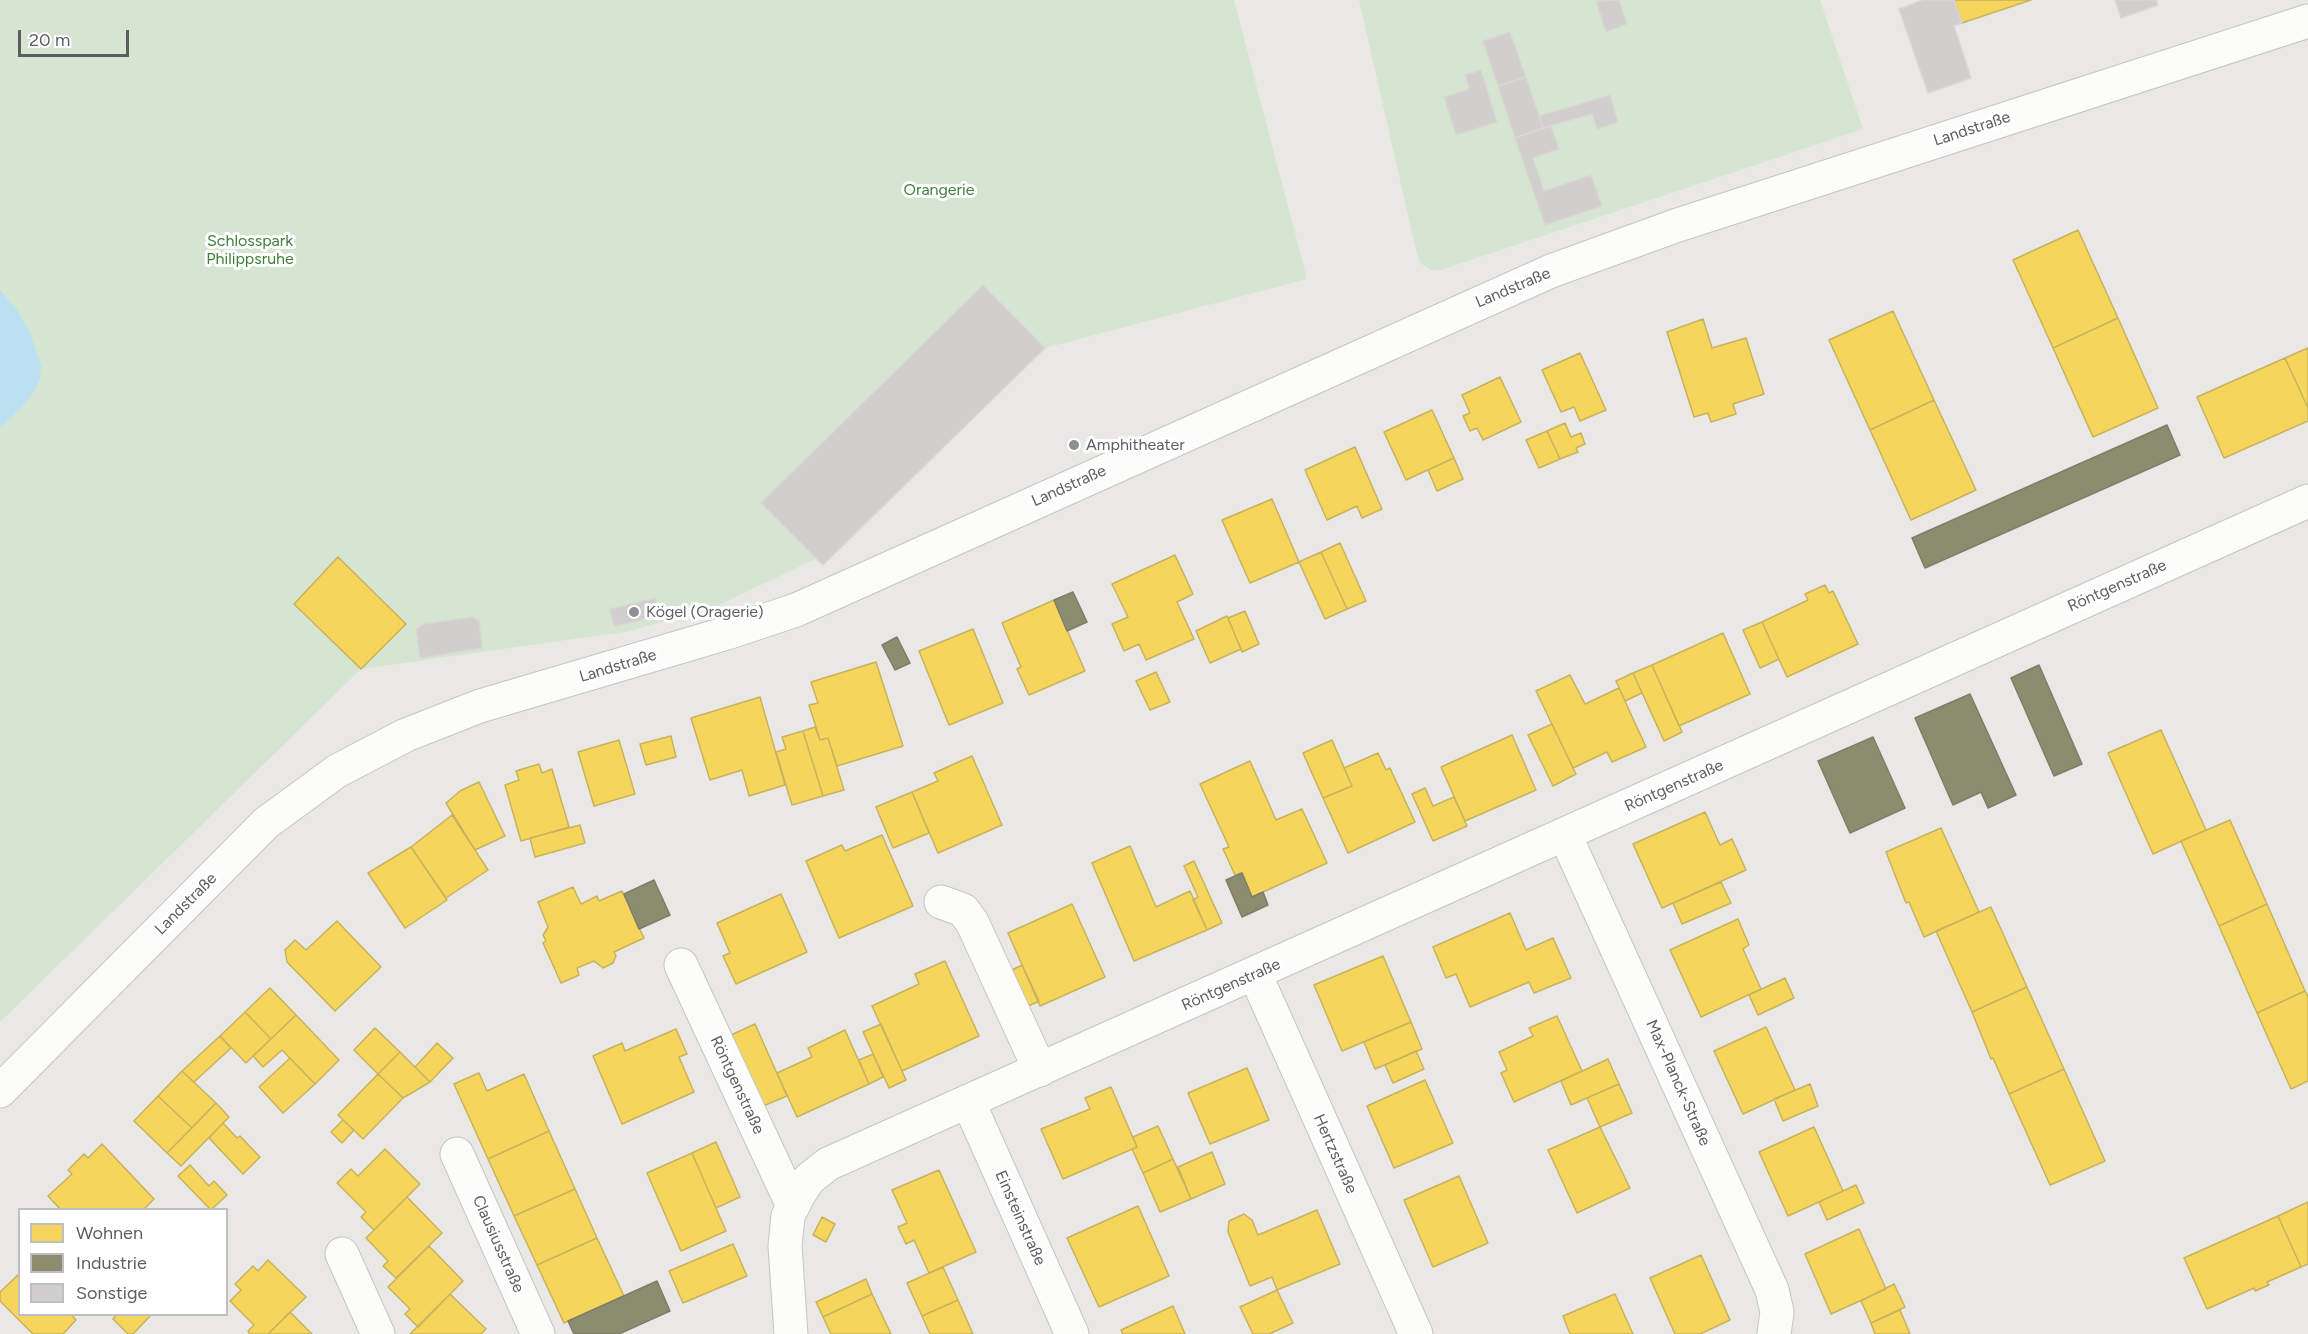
<!DOCTYPE html>
<html>
<head>
<meta charset="utf-8">
<style>
  body { margin:0 }
  #map { position:relative; width:2308px; height:1334px; overflow:hidden; background:#eae8e5; font-family:Figtree,sans-serif }
  canvas { display:block }
  .legend { position:absolute; left:18px; top:1208px; width:210px; height:108px; box-sizing:border-box; background:#fff; border:2px solid #bdbfc0; margin:0; padding:8px 10px; list-style:none; font-size:18px; color:#5b5f62 }
  .legend li { display:flex; align-items:center; gap:12px; height:30px }
  .legend b { width:30px; border:2px solid #bdbfc0 }
  .scale { position:absolute; left:18px; top:30px; width:111px; height:27px; box-sizing:border-box; border:3px solid #5b5f62; border-top:0; padding-left:8px; font-size:18px; line-height:21px; white-space:nowrap; color:#5b5f62; -webkit-text-stroke:4px #fff; paint-order:stroke }
</style>
</head>
<body>
<div id="map">
<canvas width="2308" height="1334"></canvas>
<ul class="legend">
<li><b style="height:16px;background:#f6d55c"></b>Wohnen</li>
<li><b style="height:16px;background:#8c8c6e"></b>Industrie</li>
<li><b style="height:16px;background:#d1cfce"></b>Sonstige</li>
</ul>
<div class="scale">20 m</div>
</div>
<script>
const ctx = document.querySelector('canvas').getContext('2d');
ctx.lineJoin = 'round';
function fillPath(path, color) {
  ctx.fillStyle = color;
  ctx.fill(path, 'evenodd');
}
function poly(rows) {
  const path = new Path2D();
  for (const r of rows) {
    path.moveTo(r[0], r[1]);
    for (let i = 2; i < r.length; i += 2) path.lineTo(r[i], r[i + 1]);
  }
  return path;
}
function trace(path, color, width, dash) {
  ctx.strokeStyle = color;
  ctx.lineWidth = width;
  ctx.lineCap = dash ? 'butt' : 'round';
  ctx.setLineDash(dash || []);
  ctx.stroke(path);
}
function write(font, color, halo, rows, align = 'center') {
  ctx.font = font + ' Figtree,sans-serif';
  ctx.lineWidth = 6;
  ctx.setLineDash([]);
  ctx.textBaseline = 'middle';
  ctx.strokeStyle = halo;
  ctx.fillStyle = color;
  for (const [text, x, y, turn = 0] of rows) {
    ctx.save();
    ctx.translate(x, y);
    ctx.rotate((+turn || 0) * Math.PI / 180);
    ctx.textAlign = isNaN(turn) ? turn : align;
    if (halo) ctx.strokeText(text, 0, 0);
    ctx.fillText(text, 0, 0);
    ctx.restore();
  }
}
fillPath(poly([
  [0,0,1234,0,1307,279,1045,348,823,565,815,559,715,607,630,631,361,669,0,1022],
  [1359,0,1820,0,1863,129,1441,270,1431,270,1420,263,1416,250]
]), '#d5e5d1');
fillPath(poly([
  [0,290,17,310,30,333,41,366,40,379,33,393,22,407,0,428]
]), '#bbe0f2');
const homes = poly([
  [1954,0,2031,0,1962,23,1954,0],
  [2078,230,2118,318,2053,348,2013,260,2078,230],
  [1893,311,1934,400,1870,430,1829,340,1893,311],
  [2118,318,2158,408,2093,437,2053,348,2118,318],
  [1703,319,1712,348,1746,338,1764,394,1733,404,1736,414,1711,422,1708,413,1694,417,1667,332,1703,319],
  [2308,348,2308,408,2285,358,2308,348],
  [1580,353,1606,410,1580,421,1574,407,1561,412,1542,370,1580,353],
  [2285,358,2308,408,2308,421,2224,458,2197,397,2285,358],
  [1500,377,1521,422,1483,440,1477,428,1470,431,1463,416,1470,413,1462,395,1500,377],
  [1934,400,1976,490,1911,520,1870,430,1934,400],
  [1432,410,1454,458,1406,480,1384,432,1432,410],
  [1565,423,1571,437,1581,433,1585,444,1576,448,1578,452,1560,459,1547,431,1565,423],
  [1547,431,1560,459,1539,468,1526,440,1547,431],
  [1355,447,1382,509,1362,518,1357,506,1327,520,1305,470,1355,447],
  [1454,458,1463,479,1437,491,1428,470,1454,458],
  [1272,499,1299,562,1250,583,1222,520,1272,499],
  [1340,543,1366,601,1347,609,1321,552,1340,543],
  [1321,552,1347,609,1325,619,1299,562,1321,552],
  [1175,555,1193,594,1177,602,1194,639,1146,660,1139,644,1124,651,1112,624,1128,617,1112,584,1175,555],
  [338,557,406,624,361,669,294,604,338,557],
  [1825,585,1829,593,1833,591,1858,644,1787,677,1762,622,1808,600,1805,594,1825,585],
  [1054,600,1085,671,1029,695,1017,669,1021,667,1002,623,1054,600],
  [1245,611,1259,644,1242,652,1228,618,1245,611],
  [1227,616,1241,649,1210,663,1196,631,1227,616],
  [1762,622,1779,659,1760,668,1743,630,1762,622],
  [973,629,1003,703,949,725,919,651,973,629],
  [1723,633,1750,694,1679,726,1652,665,1723,633],
  [876,662,903,746,837,766,828,738,820,740,809,705,818,703,811,682,876,662],
  [1652,665,1682,732,1664,741,1633,673,1652,665],
  [1156,672,1170,702,1150,710,1136,681,1156,672],
  [1633,673,1642,693,1625,701,1616,681,1633,673],
  [1570,675,1585,704,1619,688,1646,747,1612,762,1607,752,1573,768,1536,691,1570,675],
  [760,697,785,785,749,796,742,770,710,780,691,718,760,697],
  [1552,724,1576,774,1553,786,1528,735,1552,724],
  [815,727,820,740,828,738,844,790,823,796,803,731,815,727],
  [2161,730,2206,830,2153,854,2108,753,2161,730],
  [803,731,823,796,792,805,776,752,786,749,782,737,803,731],
  [1512,735,1536,790,1465,821,1441,767,1512,735],
  [671,736,676,757,646,765,640,744,671,736],
  [619,740,635,794,594,806,578,752,619,740],
  [1332,740,1352,786,1323,798,1303,753,1332,740],
  [1378,753,1386,770,1390,768,1415,822,1348,853,1323,798,1352,786,1344,768,1378,753],
  [972,756,1002,825,938,853,912,792,938,781,934,773,972,756],
  [1250,761,1276,820,1302,809,1327,863,1252,897,1242,873,1235,875,1223,849,1229,847,1200,784,1250,761],
  [539,764,542,773,552,769,569,827,521,841,505,785,519,780,516,771,539,764],
  [479,782,505,836,475,850,446,803,460,791,479,782],
  [1425,788,1433,806,1454,797,1467,826,1433,841,1412,794,1425,788],
  [912,792,929,833,893,848,876,807,912,792],
  [1705,812,1720,845,1732,839,1746,870,1662,908,1633,844,1705,812],
  [452,815,488,870,446,898,411,847,452,815],
  [2230,820,2267,904,2219,926,2181,841,2230,820],
  [580,825,585,843,535,857,530,838,580,825],
  [1941,828,1979,912,1924,937,1909,902,1906,903,1886,852,1941,828],
  [882,835,913,906,839,938,806,861,842,845,845,851,882,835],
  [1130,846,1156,907,1190,891,1207,930,1134,961,1092,863,1130,846],
  [411,847,447,900,405,928,368,873,411,847],
  [1194,861,1222,923,1207,930,1193,900,1198,897,1184,866,1194,861],
  [1721,882,1731,903,1682,924,1673,903,1721,882],
  [573,887,581,904,597,896,599,901,622,891,644,938,614,952,616,956,613,963,603,968,594,961,577,968,579,975,561,983,543,943,546,941,543,935,548,927,538,902,573,887],
  [781,894,807,952,736,984,723,956,730,953,717,923,781,894],
  [1072,904,1105,977,1040,1006,1008,933,1072,904],
  [2267,904,2305,991,2257,1013,2219,926,2267,904],
  [1991,907,2027,987,1972,1012,1936,931,1991,907],
  [1510,913,1526,950,1553,938,1571,978,1534,993,1529,982,1470,1007,1456,974,1446,978,1433,947,1510,913],
  [1738,919,1749,945,1743,949,1761,989,1701,1017,1670,950,1738,919],
  [337,921,381,967,335,1011,287,962,285,950,295,940,306,950,337,921],
  [1383,956,1411,1022,1342,1051,1314,985,1383,956],
  [945,961,979,1036,902,1071,872,1006,919,984,915,974,945,961],
  [1022,965,1039,1001,1022,1009,1006,973,1022,965],
  [1785,978,1794,998,1758,1015,1749,995,1785,978],
  [2027,987,2064,1069,2009,1094,1993,1058,1991,1059,1972,1012,2027,987],
  [270,988,296,1015,271,1039,245,1012,270,988],
  [2305,991,2308,997,2308,1081,2291,1089,2257,1013,2305,991],
  [245,1012,271,1039,246,1063,220,1036,245,1012],
  [296,1015,339,1060,315,1084,282,1050,263,1067,253,1056,296,1015],
  [1557,1016,1582,1071,1514,1102,1501,1073,1507,1070,1499,1052,1533,1036,1529,1028,1557,1016],
  [1411,1022,1422,1049,1375,1069,1364,1042,1411,1022],
  [755,1024,787,1096,763,1106,731,1035,755,1024],
  [881,1024,906,1080,889,1088,863,1032,881,1024],
  [1766,1027,1795,1090,1743,1114,1714,1051,1766,1027],
  [375,1028,400,1052,378,1074,354,1050,375,1028],
  [676,1029,687,1054,679,1057,694,1092,622,1124,593,1056,622,1043,625,1051,676,1029],
  [845,1030,869,1084,797,1117,777,1073,812,1057,808,1048,845,1030],
  [220,1036,231,1048,194,1082,182,1071,220,1036],
  [437,1043,453,1058,430,1082,415,1067,437,1043],
  [1416,1051,1424,1069,1393,1083,1385,1065,1416,1051],
  [400,1052,430,1082,403,1098,378,1074,400,1052],
  [873,1054,883,1077,869,1084,859,1060,873,1054],
  [290,1058,315,1084,283,1113,259,1087,290,1058],
  [1608,1059,1619,1084,1571,1105,1561,1081,1608,1059],
  [1247,1068,1269,1120,1210,1144,1188,1093,1247,1068],
  [2064,1069,2105,1161,2050,1185,2009,1094,2064,1069],
  [182,1071,216,1103,192,1128,158,1096,182,1071],
  [479,1073,487,1091,524,1074,549,1131,488,1159,454,1084,479,1073],
  [378,1074,403,1098,363,1139,338,1115,378,1074],
  [1425,1080,1453,1143,1394,1168,1367,1106,1425,1080],
  [1619,1084,1632,1113,1600,1127,1587,1098,1619,1084],
  [1810,1084,1818,1106,1783,1121,1774,1099,1810,1084],
  [1111,1087,1137,1147,1063,1179,1041,1129,1090,1109,1085,1098,1111,1087],
  [158,1096,192,1128,167,1153,134,1121,158,1096],
  [216,1103,229,1117,181,1166,167,1153,216,1103],
  [343,1120,354,1130,342,1143,331,1132,343,1120],
  [223,1123,237,1138,240,1136,260,1157,243,1174,209,1138,223,1123],
  [1158,1126,1173,1159,1143,1173,1132,1149,1137,1147,1133,1137,1158,1126],
  [1600,1127,1630,1188,1577,1213,1548,1150,1600,1127],
  [1814,1127,1843,1191,1788,1216,1759,1152,1814,1127],
  [549,1131,575,1189,514,1216,488,1159,549,1131],
  [716,1142,740,1197,716,1208,692,1153,716,1142],
  [102,1144,154,1199,143,1210,61,1210,48,1196,72,1174,68,1170,84,1154,88,1158,102,1144],
  [385,1149,420,1184,374,1230,361,1217,366,1212,337,1183,351,1169,358,1176,385,1149],
  [1212,1152,1225,1184,1191,1199,1178,1167,1212,1152],
  [692,1153,726,1231,681,1251,647,1173,692,1153],
  [1173,1159,1191,1199,1160,1212,1143,1173,1173,1159],
  [190,1165,209,1186,214,1181,227,1195,211,1210,178,1176,190,1165],
  [939,1170,976,1252,929,1273,914,1240,906,1244,898,1227,907,1223,892,1190,939,1170],
  [1459,1176,1488,1243,1433,1267,1404,1200,1459,1176],
  [1856,1185,1864,1203,1827,1220,1819,1202,1856,1185],
  [575,1189,597,1238,537,1265,514,1216,575,1189],
  [407,1197,442,1233,396,1278,383,1266,388,1261,366,1238,407,1197],
  [2308,1202,2308,1264,2301,1267,2278,1216,2308,1202],
  [1138,1206,1169,1276,1099,1307,1067,1238,1138,1206],
  [1317,1210,1340,1264,1277,1290,1272,1277,1250,1286,1228,1232,1229,1221,1244,1214,1252,1220,1258,1235,1317,1210],
  [2278,1216,2301,1267,2267,1282,2269,1285,2255,1291,2254,1288,2207,1309,2184,1258,2278,1216],
  [822,1217,835,1224,826,1242,813,1235,822,1217],
  [1859,1229,1886,1289,1831,1314,1805,1254,1859,1229],
  [597,1238,624,1296,564,1323,537,1265,597,1238],
  [733,1244,747,1276,683,1303,669,1271,733,1244],
  [429,1246,463,1281,418,1327,405,1314,410,1309,388,1287,429,1246],
  [1701,1255,1730,1320,1700,1334,1675,1334,1650,1278,1701,1255],
  [268,1260,306,1297,268,1334,250,1334,248,1331,254,1325,230,1301,241,1290,235,1284,253,1266,258,1271,268,1260],
  [943,1267,958,1300,922,1316,907,1283,943,1267],
  [20,1273,20,1314,71,1314,76,1320,63,1334,33,1334,0,1301,0,1292,20,1273],
  [866,1279,872,1294,823,1317,816,1302,866,1279],
  [1894,1284,1905,1307,1871,1323,1861,1301,1894,1284],
  [1277,1290,1293,1323,1269,1334,1253,1334,1240,1307,1277,1290],
  [450,1294,486,1329,481,1334,410,1334,450,1294],
  [872,1294,891,1334,831,1334,823,1317,872,1294],
  [1615,1294,1633,1334,1570,1334,1563,1316,1615,1294],
  [958,1300,973,1334,930,1334,922,1316,958,1300],
  [1173,1306,1185,1334,1123,1334,1121,1330,1173,1306],
  [1900,1310,1910,1334,1875,1334,1871,1323,1900,1310],
  [290,1312,312,1334,268,1334,290,1312],
  [117,1314,152,1314,133,1334,128,1334,113,1319,117,1314]
]);
fillPath(homes, '#f6d55c');
trace(homes, '#c8b25e', 1.5);
const industry = poly([
  [2167,425,2180,455,1925,568,1912,538,2167,425],
  [1073,592,1087,622,1067,631,1054,600,1073,592],
  [897,637,910,663,895,670,882,645,897,637],
  [2039,665,2082,764,2054,776,2011,678,2039,665],
  [1970,694,2016,795,1988,808,1981,792,1953,805,1915,718,1970,694],
  [1873,737,1905,808,1850,833,1818,761,1873,737],
  [1242,873,1252,897,1263,892,1268,905,1242,917,1226,880,1242,873],
  [654,880,670,915,639,929,624,894,654,880],
  [657,1281,670,1311,619,1334,574,1334,568,1321,657,1281]
]);
fillPath(industry, '#8c8c6e');
trace(industry, '#7d7e6a', 1.5);
const building = poly([
  [1619,0,1627,24,1606,32,1596,1,1619,0],
  [1923,0,1954,0,1962,23,1954,26,1971,78,1928,93,1899,9,1923,0],
  [2115,0,2156,0,2158,5,2121,18,2115,0],
  [1510,32,1526,77,1498,86,1483,41,1510,32],
  [1481,70,1497,122,1456,135,1444,97,1470,89,1465,75,1481,70],
  [1526,77,1543,128,1515,138,1498,86,1526,77],
  [1610,95,1618,122,1597,129,1592,114,1543,128,1539,116,1610,95],
  [1551,126,1559,149,1533,158,1544,191,1591,175,1602,206,1545,225,1515,138,1551,126],
  [983,285,1045,348,823,565,761,503,983,285],
  [655,598,659,616,614,626,610,609,655,598],
  [472,617,479,621,482,648,420,658,416,629,424,624,472,617]
]);
fillPath(building, '#d1cfce');
trace(building, '#d9d7d4', 1.5);
const street = poly([
  [1565,835,1772,1290,1777,1312,1774,1334],
  [941,902,963,910,972,922,1040,1070],
  [681,965,793,1206],
  [1255,974,1416,1334],
  [968,1101,1072,1334],
  [457,1154,538,1334],
  [342,1254,378,1334],
  [791,1334,785,1246,788,1216,799,1194,809,1179,828,1164,2308,501]
]);
const secondary = poly([
  [0,1091,266,823,337,771,406,735,480,706,727,633,796,610,1551,271,1675,226,2308,21]
]);
trace(street, '#c4c5c5', 35);
trace(secondary, '#c4c5c4', 35);
trace(street, '#fcfcfb', 33);
trace(secondary, '#fcfcfb', 33);
for (const [x, y, r, color] of [
  [1074,445,6,"#8d8f90"],
  [634,612,6,"#8d8f90"]
]) {
  const dot = new Path2D();
  dot.arc(x, y, r, 0, 2 * Math.PI);
  ctx.fillStyle = color;
  ctx.fill(dot);
  trace(dot, '#fff', 2);
}
write('16px', '#5b5f62', '#fff', [
  ["Landstraße",1972,129,-18],
  ["Landstraße",1513,288,-23],
  ["Landstraße",1069,486,-24],
  ["Röntgenstraße",2117,586,-24],
  ["Landstraße",618,666,-17],
  ["Röntgenstraße",1674,786,-24],
  ["Landstraße",186,904,-45],
  ["Röntgenstraße",1231,985,-24],
  ["Max-Planck-Straße",1678,1083,66],
  ["Röntgenstraße",737,1085,65],
  ["Hertzstraße",1335,1154,66],
  ["Einsteinstraße",1020,1218,66],
  ["Clausiusstraße",498,1244,66]
]);
write('16px', '#3f803b', '#fff', [
  ["Orangerie",939,190],
  ["Schlosspark",250,241],
  ["Philippsruhe",250,259]
]);
write('16px', '#5b5f62', '#fff', [
  ["Amphitheater",1086,445],
  ["Kögel (Oragerie)",646,612]
], 'left');
</script>
</body>
</html>
